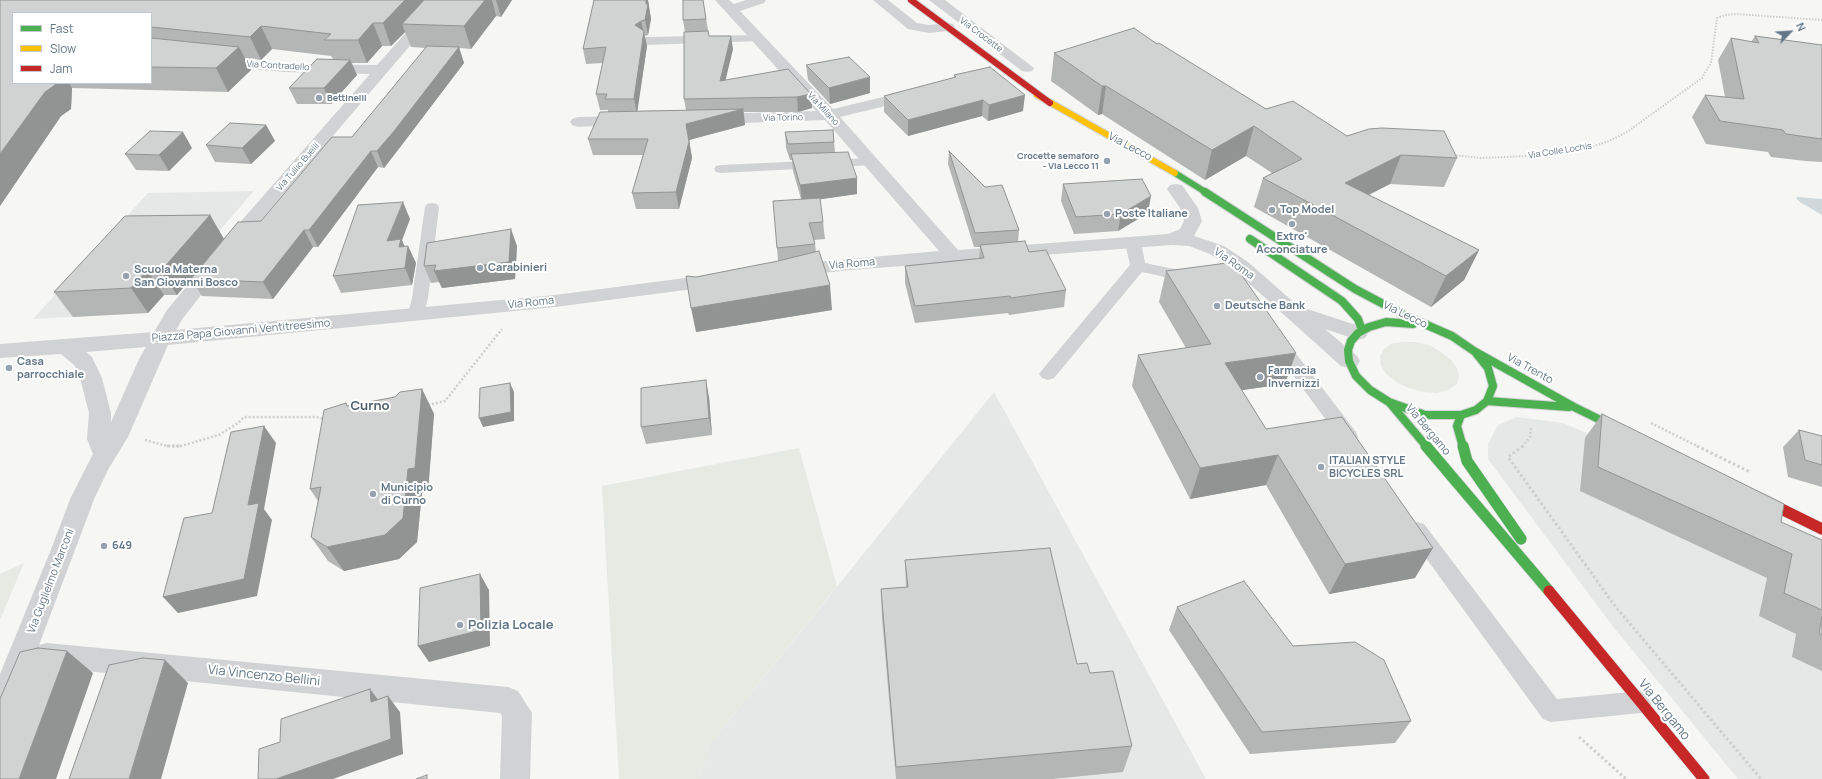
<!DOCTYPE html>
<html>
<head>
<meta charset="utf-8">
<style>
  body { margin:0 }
  #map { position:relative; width:1822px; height:779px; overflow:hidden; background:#f6f6f4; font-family:Manrope,sans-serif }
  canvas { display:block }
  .legend { position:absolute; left:12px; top:12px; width:140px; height:72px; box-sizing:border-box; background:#fff; border:1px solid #c1c9cf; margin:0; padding:5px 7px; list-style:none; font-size:12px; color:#637788 }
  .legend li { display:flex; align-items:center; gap:8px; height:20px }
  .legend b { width:20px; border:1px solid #c1c9cf }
  .north { position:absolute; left:1770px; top:12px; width:40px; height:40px; -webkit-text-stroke:3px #fff; paint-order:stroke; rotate:65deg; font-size:11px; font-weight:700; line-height:16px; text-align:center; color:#637788 }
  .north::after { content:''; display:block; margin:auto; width:14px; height:18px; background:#637788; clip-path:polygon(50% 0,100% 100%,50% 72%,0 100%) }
</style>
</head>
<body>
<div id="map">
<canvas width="1822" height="779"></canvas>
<ul class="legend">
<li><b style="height:5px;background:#4caf50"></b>Fast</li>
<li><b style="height:5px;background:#ffc107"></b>Slow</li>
<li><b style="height:5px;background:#c62828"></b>Jam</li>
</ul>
<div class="north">N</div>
</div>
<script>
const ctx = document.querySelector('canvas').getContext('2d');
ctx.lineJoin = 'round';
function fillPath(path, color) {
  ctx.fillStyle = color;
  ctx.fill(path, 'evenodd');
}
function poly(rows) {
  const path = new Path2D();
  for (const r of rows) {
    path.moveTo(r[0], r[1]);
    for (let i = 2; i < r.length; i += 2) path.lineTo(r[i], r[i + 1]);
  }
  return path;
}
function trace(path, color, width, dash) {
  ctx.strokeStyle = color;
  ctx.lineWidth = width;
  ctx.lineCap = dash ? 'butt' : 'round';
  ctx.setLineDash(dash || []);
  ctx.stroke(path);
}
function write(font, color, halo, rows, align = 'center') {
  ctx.font = font + ' Manrope,sans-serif';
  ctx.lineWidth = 4;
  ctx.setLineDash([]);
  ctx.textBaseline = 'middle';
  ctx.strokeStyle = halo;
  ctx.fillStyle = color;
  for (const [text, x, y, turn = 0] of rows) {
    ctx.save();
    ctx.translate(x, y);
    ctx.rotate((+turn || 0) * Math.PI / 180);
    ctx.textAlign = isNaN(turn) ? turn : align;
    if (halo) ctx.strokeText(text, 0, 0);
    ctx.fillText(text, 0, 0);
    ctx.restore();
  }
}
fillPath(poly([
  [254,191,148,313,33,319,148,193],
  [994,392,1206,779,699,779,710,744],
  [1517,417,1563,423,1659,464,1822,542,1822,779,1738,779,1611,624,1488,459,1488,444,1498,425]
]), '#e6e8e7');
fillPath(poly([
  [1402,342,1415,342,1429,345,1441,352,1451,360,1457,368,1459,377,1456,385,1448,390,1437,393,1423,392,1409,388,1396,382,1386,374,1381,365,1380,356,1384,349,1391,344],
  [799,448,837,586,710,744,699,779,619,779,602,486],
  [24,563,0,620,0,574]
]), '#e6eae2');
fillPath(poly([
  [1798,197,1822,199,1822,215,1800,202,1796,198]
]), '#d0d8db');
const fastFar2 = poly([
  [1175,173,1207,193]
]);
const fastFar1 = poly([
  [1205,192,1355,289,1404,315,1452,336,1474,351,1574,407,1625,432],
  [1250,239,1342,301,1358,319,1362,330],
  [1413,324,1386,322,1369,327,1358,333,1351,341,1348,350,1349,361,1356,376,1370,390,1389,402,1425,415,1461,415,1476,410,1487,401,1493,386,1488,368,1476,353],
  [1487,401,1569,407],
  [1389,402,1427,447],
  [1461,415,1457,426,1463,447]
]);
const fast = poly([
  [1426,446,1549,591],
  [1463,446,1467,461,1521,539]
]);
const slow = poly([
  [1037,95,1175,173]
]);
const jamFar1 = poly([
  [911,0,1050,103]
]);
const jam = poly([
  [1757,497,1822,529],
  [1549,591,1704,779]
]);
trace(fastFar2, '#d1d3d4', 8);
trace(fastFar1, '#d1d3d4', 10);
trace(fast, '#d1d3d4', 12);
trace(slow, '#d1d3d4', 8);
trace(jamFar1, '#d1d3d4', 8);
trace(jam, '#d1d3d4', 12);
trace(poly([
  [1453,155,1481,158,1527,156,1588,148,1609,141,1627,132,1702,78,1711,63,1717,18,1725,15,1736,14,1822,20]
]), '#cecfcf', 2, [1.5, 1.5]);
trace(poly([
  [428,405,445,401,502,329],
  [1651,423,1699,447],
  [145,440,167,446,181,446,219,435,238,423,244,417,316,417,325,419],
  [1522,447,1530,437,1531,427]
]), '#cecfcf', 2.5, [2, 2]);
trace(poly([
  [167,446,181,446],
  [1523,446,1508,457,1615,606,1761,779],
  [1697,446,1750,472],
  [1579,737,1626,779]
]), '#cecfcf', 3, [2.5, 2.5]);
fillPath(poly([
  [758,35,764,39,762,41,645,45,639,41,645,37,758,35],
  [870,158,875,159,877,162,875,165,721,173,716,172,714,169,716,166,721,165,870,158],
  [432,203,437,204,439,207,428,298,424,314,422,318,416,319,410,318,408,314,412,298,425,207,427,204,432,203],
  [1133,237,1138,239,1141,242,1145,263,1194,273,1196,277,1194,281,1188,282,1142,272,1054,378,1048,380,1042,378,1039,374,1042,370,1130,265,1125,242,1128,239,1133,237],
  [1278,336,1284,338,1356,432,1358,437,1356,442,1349,444,1342,442,1269,342,1272,338,1278,336],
  [1417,522,1424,524,1557,699,1641,691,1649,694,1653,702,1649,710,1641,713,1551,722,1543,719,1410,536,1407,530,1410,524,1417,522]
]), '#d1d2d3');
fillPath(poly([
  [435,0,449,0,255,227,183,318,176,330,555,295,716,274,723,276,726,280,723,284,716,286,555,307,168,345,128,437,109,468,95,497,39,645,47,643,508,687,518,691,532,713,530,779,500,779,502,716,500,713,47,667,37,664,34,658,10,719,0,723,0,674,50,552,71,497,93,454,87,439,89,413,80,378,75,366,61,354,0,358,0,344,154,332,167,310,243,219,370,74,285,72,218,66,213,65,211,62,213,59,218,58,285,64,377,65,435,0],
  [146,347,139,359,111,422,111,413,102,378,92,357,86,352,146,347],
  [715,0,729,0,734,4,746,0,766,0,764,3,740,11,833,109,912,90,918,92,920,95,918,98,840,117,958,250,1168,234,1180,229,1184,221,1180,208,1167,189,1170,185,1176,184,1182,185,1198,208,1202,221,1194,236,1224,246,1248,262,1298,306,1365,328,1368,333,1365,338,1358,340,1325,329,1357,356,1360,361,1357,366,1349,368,1341,366,1234,270,1210,254,1189,246,1171,245,851,270,794,276,787,274,784,270,787,266,794,264,939,251,825,120,715,124,709,122,707,119,709,116,715,114,816,111,715,0],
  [873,0,888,0,917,23,929,25,948,23,953,24,955,27,953,30,948,31,929,33,908,29,873,0],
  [929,0,945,0,1034,68,1032,71,1027,72,1022,71,929,0],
  [625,116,631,118,633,121,631,124,578,127,572,125,570,122,572,119,578,117,625,116]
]), '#d1d2d3');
trace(fastFar2, '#4caf50', 6);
trace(fastFar1, '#4caf50', 8);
trace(fast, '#4caf50', 11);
trace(slow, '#ffc107', 6);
trace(jamFar1, '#c62828', 6);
trace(jam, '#c62828', 11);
fillPath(poly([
  [0,0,512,0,501,17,496,16,471,49,459,48,464,63,401,146,384,168,378,167,318,247,313,247,273,299,202,296,191,279,206,262,177,295,164,295,148,313,73,317,54,292,125,216,210,215,224,239,238,222,261,221,332,137,352,137,426,48,411,47,405,32,391,46,382,46,367,63,352,63,357,75,331,104,297,104,289,88,317,59,333,59,331,56,272,49,261,60,245,58,251,70,228,92,72,88,71,109,61,116,0,206],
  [13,13,151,13,151,83,13,83],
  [594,0,648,0,651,19,648,35,645,36,647,46,637,111,686,110,684,99,685,32,683,20,703,0,709,36,733,49,725,80,811,94,812,108,798,112,744,112,745,125,689,140,692,158,679,209,636,209,632,193,643,155,593,155,588,139,608,112,608,110,600,110,596,94,603,63,586,64,583,49],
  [1755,36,1822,45,1822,162,1806,161,1771,157,1768,152,1706,144,1692,117,1705,95,1725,97,1718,60,1731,38,1751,42],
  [1157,44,1266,109,1347,136,1457,158,1444,187,1390,184,1369,195,1479,250,1464,280,1431,307,1254,207,1263,178,1272,173,1246,156,1205,180,1102,114,1098,115,1051,81,1054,53],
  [806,65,870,93,830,104,808,80],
  [954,75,1023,111,988,121,982,116,908,136,884,112,884,96,954,78],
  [266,125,275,141,251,164,215,162,206,145],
  [833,130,835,153,857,194,820,199,823,222,825,239,814,240,815,244,816,252,832,310,696,332,696,277,778,261,777,248,801,199,793,171,792,160,790,160,786,148,785,132],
  [192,148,169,171,136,170,125,154],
  [949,151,1019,230,1018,242,1066,290,1064,307,1009,315,1008,313,915,323,905,283,905,266,979,258,980,247,974,247,948,164],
  [1063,184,1148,213,1118,231,1074,234,1061,201],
  [410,219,402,240,404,246,408,246,416,263,412,285,341,293,333,276],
  [517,246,515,279,442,288,439,282,431,283,424,266],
  [1166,271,1285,384,1242,390,1266,429,1415,578,1329,594,1266,485,1190,499,1132,386,1138,355,1186,348,1159,302],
  [422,389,434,414,428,492,422,493,417,542,399,559,344,571,328,561,311,537,318,501,310,489,346,403,348,406,395,397],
  [709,397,712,435,646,444,641,427],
  [1602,414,1781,522,1822,540,1822,671,1792,657,1796,634,1759,616,1767,578,1580,491,1585,438],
  [1799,430,1822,436,1822,487,1788,477,1783,447],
  [905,560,1077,664,1090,673,1132,746,1123,772,1052,779,896,779,882,618,881,589,906,587],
  [1177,607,1293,646,1411,721,1395,743,1250,754,1169,630]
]), '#b4b5b5');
fillPath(poly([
  [405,0,434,0,402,24,405,32,391,46,383,23],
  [485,0,492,0,496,16,471,49,464,26],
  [496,0,512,0,501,17],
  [646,0,648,0,651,19,648,35,645,20],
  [641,21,647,46,637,114,634,99,635,25],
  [373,23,382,46,367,63,358,40],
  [261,26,272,49,261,60,250,37],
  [731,36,733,49,722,95,720,81],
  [239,47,251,70,228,92,216,68],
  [459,47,464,63,401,146,384,168,377,151],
  [350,60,357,75,331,104,324,88],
  [870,77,870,93,830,104,829,88],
  [55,83,69,83,72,88,71,109,61,116,0,206,0,154,45,92],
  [1102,86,1106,86,1102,114,1098,115],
  [811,94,812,108,798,112,797,97],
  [1025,95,1023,111,988,121,989,105],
  [983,100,982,116,908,136,908,120],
  [743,109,745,125,689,140,692,158,679,209,676,192,686,124],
  [266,125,275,141,251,164,242,148],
  [1254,126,1246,156,1205,180,1212,150],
  [183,132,192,148,169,171,159,155],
  [371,151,378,167,318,247,309,230],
  [1401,155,1390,184,1334,212,1345,183],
  [857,178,857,194,802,202,800,185],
  [1151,196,1148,213,1118,231,1121,214],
  [403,202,410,219,402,240,407,252,408,246,416,263,412,285,405,268,387,241],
  [210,215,224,239,177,295,161,271],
  [511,229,517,246,515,279,442,288,434,271],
  [304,230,313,247,273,299,263,282],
  [1479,250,1464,280,1431,307,1446,276],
  [147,270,164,295,148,313,131,288],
  [830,285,832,310,696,332,691,308],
  [1296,353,1285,384,1215,394,1225,363],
  [706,380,709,397,712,435,709,418],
  [510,383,514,392,514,421,483,427,479,418],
  [422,389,434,414,428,492,422,493,417,542,399,559,344,571,327,547,408,469],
  [264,426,276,443,264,509,272,520,257,596,178,613,163,597,248,505],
  [1278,455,1266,485,1190,499,1200,468],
  [1433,548,1415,578,1329,594,1345,564],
  [480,574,489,590,490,646,429,662,418,646],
  [67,651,93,673,56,779,19,779],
  [165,660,188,683,161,779,129,779],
  [370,689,382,705,371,702],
  [388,696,400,712,403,754,333,779,276,779]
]), '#929494');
const building = poly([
  [0,0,405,0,383,23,373,23,358,40,324,40,331,34,261,26,250,37,151,27,151,13,13,13,13,83,55,83,55,85,45,92,0,154,0,0],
  [424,0,485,0,464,26,402,24,424,0],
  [594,0,646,0,646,4,648,4,645,20,641,21,635,25,644,31,634,99,605,99,607,94,596,94,606,47,583,49,594,0],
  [683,0,703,0,706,19,683,20,683,0],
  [1134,28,1157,44,1159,43,1266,109,1293,101,1347,136,1369,129,1382,128,1444,131,1457,158,1401,155,1345,183,1479,250,1446,276,1263,178,1302,159,1254,126,1212,150,1106,86,1102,86,1054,53,1134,28],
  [708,31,709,36,731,36,720,81,788,69,811,94,797,97,684,99,684,32,708,31],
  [1755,36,1822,45,1822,139,1786,134,1783,130,1720,121,1705,95,1744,99,1731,38,1759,43,1755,36],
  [151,38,239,47,216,68,151,67,151,38],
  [427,46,459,47,395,130,377,151,371,151,309,230,304,230,263,282,191,279,238,222,261,221,332,137,352,137,427,46],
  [849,57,870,77,829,88,806,65,849,57],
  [317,59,350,60,324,88,289,88,317,59],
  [990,67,1025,95,989,105,983,100,908,120,884,96,956,77,954,75,990,67],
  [743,109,686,124,689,142,676,192,632,193,648,139,588,139,600,112,743,109],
  [230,123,266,125,242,148,206,145,230,123],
  [833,130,834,142,788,144,785,132,833,130],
  [150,131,183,132,159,155,125,154,150,131],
  [949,151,985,187,1002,185,1019,230,975,233,949,151],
  [848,152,857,178,800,185,791,154,848,152],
  [1142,179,1151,196,1121,214,1076,217,1063,184,1142,179],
  [820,198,823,222,809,223,815,244,777,248,773,201,820,198],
  [403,202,387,241,401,239,399,247,408,246,405,268,333,276,358,205,403,202],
  [210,215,161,271,147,270,131,288,54,292,125,216,210,215],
  [511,229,509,262,434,271,436,265,424,266,427,243,511,229],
  [1025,241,1029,252,1046,250,1066,290,1011,298,1010,296,915,306,905,266,984,258,980,245,1025,241],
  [819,251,830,285,691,308,686,276,696,277,778,261,819,251],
  [1227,263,1236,267,1296,353,1225,363,1266,429,1342,417,1433,548,1345,564,1278,455,1200,468,1138,355,1211,344,1166,271,1227,263],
  [706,380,709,418,641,427,641,388,706,380],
  [510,383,511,412,479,418,480,388,510,383],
  [422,389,415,468,408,469,403,518,385,535,327,547,311,537,321,487,310,489,324,410,346,403,347,406,395,397,400,392,422,389],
  [1602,414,1784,504,1781,522,1822,540,1822,610,1784,593,1792,554,1598,467,1602,414],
  [264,426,248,505,259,503,244,579,163,597,184,518,212,513,231,432,264,426],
  [1799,430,1822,436,1822,465,1805,460,1799,430],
  [1050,548,1077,664,1087,663,1090,673,1113,671,1132,746,896,767,881,589,908,587,905,560,1050,548],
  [480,574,481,630,418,646,420,588,480,574],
  [1244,581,1293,646,1355,642,1384,660,1411,721,1262,732,1177,607,1244,581],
  [1822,617,1822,635,1819,633,1822,617],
  [38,648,67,651,19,779,0,779,0,699,20,652,38,648],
  [143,658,165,660,129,779,69,779,109,665,143,658],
  [370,689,371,702,388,696,391,739,276,779,258,779,259,749,280,742,281,719,370,689],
  [427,775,427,779,416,779,427,775]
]);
fillPath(building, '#d1d3d3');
trace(building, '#929494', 1);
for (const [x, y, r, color] of [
  [319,98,4,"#96a3ae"],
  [1107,161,4,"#96a3ae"],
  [1272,210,4,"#96a3ae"],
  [1107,214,4,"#96a3ae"],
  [1292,224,4,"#96a3ae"],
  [480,268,4,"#96a3ae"],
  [126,276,4,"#96a3ae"],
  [1217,306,4,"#96a3ae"],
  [9,368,4,"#96a3ae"],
  [1260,377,4,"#96a3ae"],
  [1321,467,4,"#96a3ae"],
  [373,494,4,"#96a3ae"],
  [104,546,4,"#96a3ae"],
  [460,625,4,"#96a3ae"]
]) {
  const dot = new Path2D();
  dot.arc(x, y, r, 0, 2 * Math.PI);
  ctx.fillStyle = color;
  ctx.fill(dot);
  trace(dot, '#fff', 1.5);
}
write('9px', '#637788', '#fff', [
  ["Via Crocette",981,35,37],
  ["Via Contradello",278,66,3],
  ["Via Milano",823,109,47],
  ["Via Torino",783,118,-1],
  ["Via Colle Lochis",1560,151,-9],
  ["Via Tullio Buelli",298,167,-49]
]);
write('bold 9px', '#637788', '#fff', [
  ["Bettinelli",327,98],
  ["Crocette semaforo",1099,156,"right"],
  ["- Via Lecco 11",1099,166,"right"]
], 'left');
write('11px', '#637788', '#fff', [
  ["Via Lecco",1130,147,28],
  ["Via Roma",852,264,-5],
  ["Via Roma",1234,264,35],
  ["Via Roma",531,303,-6],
  ["Via Lecco",1405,315,26],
  ["Piazza Papa Giovanni Ventitreesimo",241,331,-5],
  ["Via Trento",1530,369,29],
  ["Via Bergamo",1428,430,50],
  ["Via Guglielmo Marconi",51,581,-69]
]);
write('bold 11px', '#637788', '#fff', [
  ["Top Model",1280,210],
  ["Poste Italiane",1115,214],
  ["Extro'",1292,237,"center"],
  ["Acconciature",1292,250,"center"],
  ["Carabinieri",488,268],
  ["Scuola Materna",134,270],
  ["San Giovanni Bosco",134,283],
  ["Deutsche Bank",1225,306],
  ["Casa",17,362],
  ["parrocchiale",17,375],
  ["Farmacia",1268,371],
  ["Invernizzi",1268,384],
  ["ITALIAN STYLE",1329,461],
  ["BICYCLES SRL",1329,474],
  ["Municipio",381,488],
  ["di Curno",381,501],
  ["649",112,546]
], 'left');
write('bold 13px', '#52606c', '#fff', [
  ["Curno",370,406]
]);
write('bold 13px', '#637788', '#fff', [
  ["Polizia Locale",468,625]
], 'left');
write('13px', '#637788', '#fff', [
  ["Via Vincenzo Bellini",264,676,6],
  ["Via Bergamo",1664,710,51]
]);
</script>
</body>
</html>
